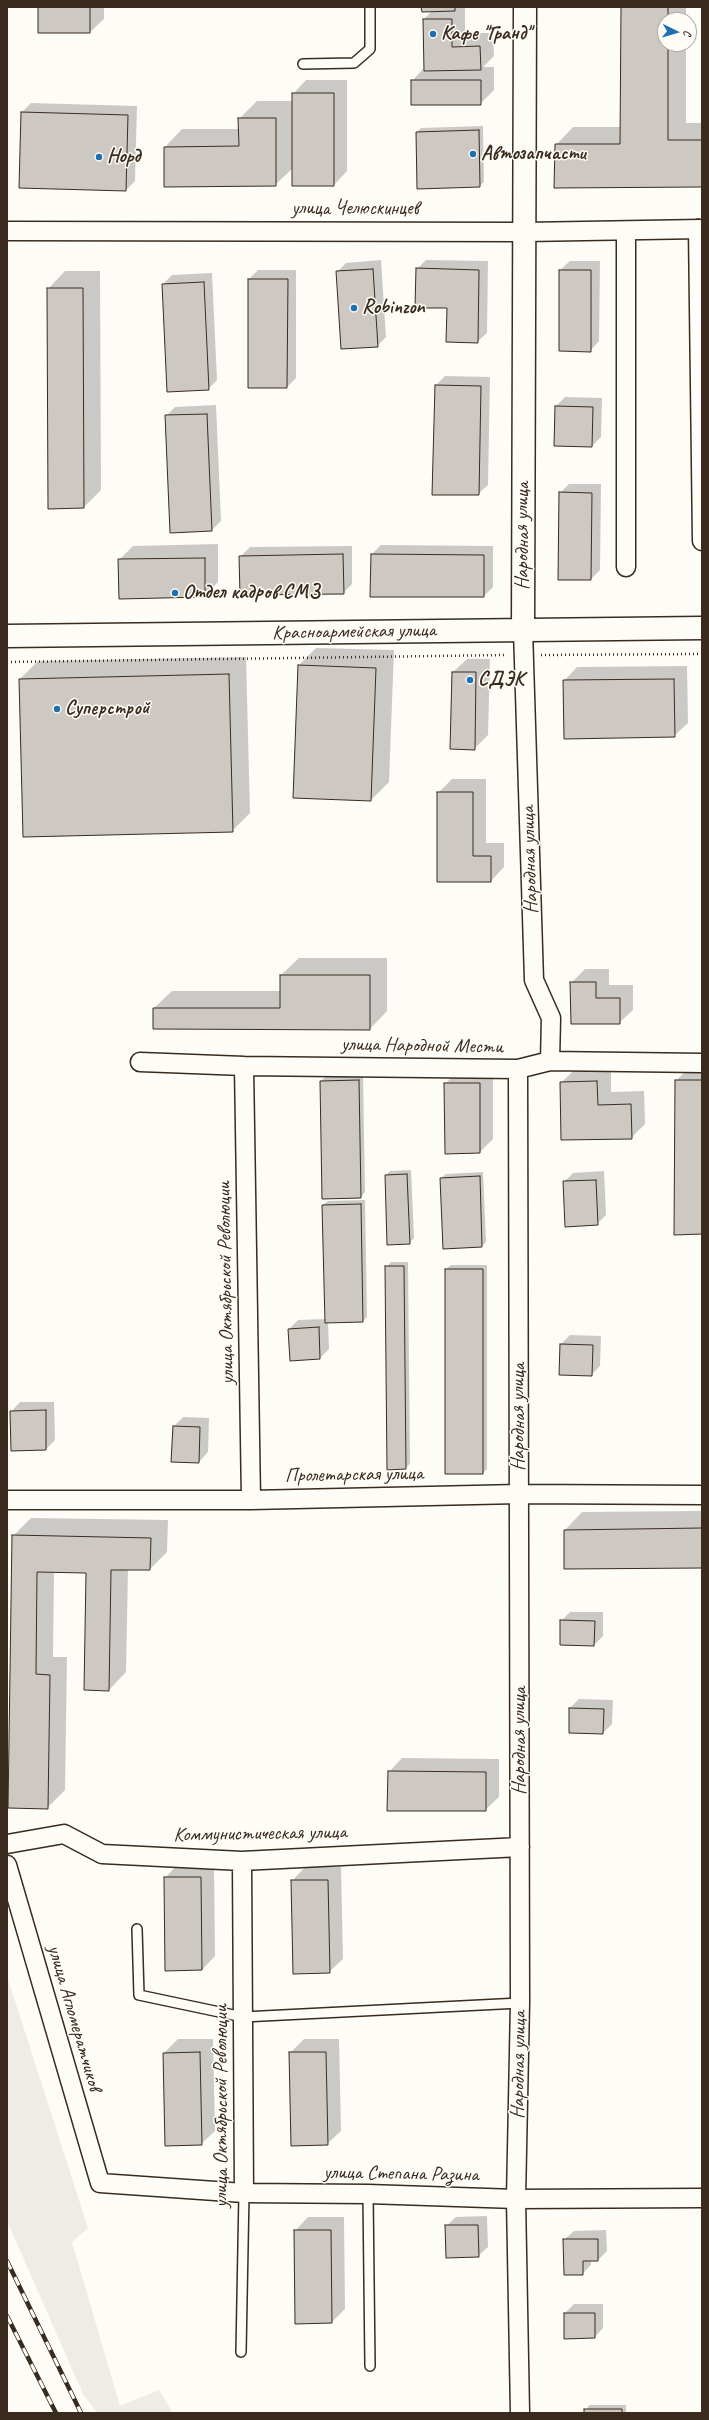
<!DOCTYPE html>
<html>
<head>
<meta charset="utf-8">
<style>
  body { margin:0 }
  #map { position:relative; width:709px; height:2420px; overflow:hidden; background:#fdfcf7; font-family:Caveat,sans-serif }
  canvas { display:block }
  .frame { position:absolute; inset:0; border:8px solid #3b2a1e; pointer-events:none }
  .north { position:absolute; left:657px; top:12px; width:40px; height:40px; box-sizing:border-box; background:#fdfcf7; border:1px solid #afa8a0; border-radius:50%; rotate:95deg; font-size:11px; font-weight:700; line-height:16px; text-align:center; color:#3b2a1e }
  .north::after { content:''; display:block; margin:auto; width:14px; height:18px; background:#1f6fb2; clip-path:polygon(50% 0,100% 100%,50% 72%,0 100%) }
</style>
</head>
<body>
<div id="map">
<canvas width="709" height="2420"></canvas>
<div class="frame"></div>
<div class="north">С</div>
</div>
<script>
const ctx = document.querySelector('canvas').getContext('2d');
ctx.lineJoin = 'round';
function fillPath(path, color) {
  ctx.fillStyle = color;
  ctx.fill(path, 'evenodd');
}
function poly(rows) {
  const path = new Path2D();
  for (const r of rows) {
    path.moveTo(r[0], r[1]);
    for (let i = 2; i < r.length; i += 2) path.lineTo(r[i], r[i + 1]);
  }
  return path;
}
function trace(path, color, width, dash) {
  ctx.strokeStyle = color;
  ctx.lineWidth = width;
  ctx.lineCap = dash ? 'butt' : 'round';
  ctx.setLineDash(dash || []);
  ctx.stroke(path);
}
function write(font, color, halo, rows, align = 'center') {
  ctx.font = font + ' Caveat,sans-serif';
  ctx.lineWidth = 3;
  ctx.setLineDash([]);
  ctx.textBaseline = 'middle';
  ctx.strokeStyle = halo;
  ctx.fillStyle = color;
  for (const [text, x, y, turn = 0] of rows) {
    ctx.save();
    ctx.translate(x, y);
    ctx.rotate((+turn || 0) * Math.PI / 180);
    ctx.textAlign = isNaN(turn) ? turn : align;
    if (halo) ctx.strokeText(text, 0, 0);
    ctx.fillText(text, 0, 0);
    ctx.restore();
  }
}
fillPath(poly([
  [7,1976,88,2228,72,2242,120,2406,159,2390,173,2413,97,2413,83,2394,7,2221]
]), '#efece7');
fillPath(poly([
  [39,7,104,7,104,19,90,32,39,32],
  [422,7,465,7,465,33,493,33,494,56,483,67,494,67,494,90,480,104,412,81,424,68,424,19,432,11],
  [622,7,686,7,686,20,665,20,665,44,686,44,686,123,702,123,702,186,556,145,573,127,621,127],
  [306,80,347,80,347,171,334,185,293,168,275,185,165,147,182,129,240,129,239,119,257,101,293,101,293,94],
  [31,103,137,106,135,181,126,190,22,112],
  [483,126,484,182,479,186,417,132,421,128],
  [381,260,386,337,377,346,337,272,346,263],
  [426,260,488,261,487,333,477,342,417,269],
  [570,261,600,261,599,341,590,351,560,350,560,270],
  [258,270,296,270,296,378,287,387,249,387,249,279],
  [65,271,100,271,101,490,84,507,48,289],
  [212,273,217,380,208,389,163,284,172,275],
  [445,376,490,377,488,485,478,494,436,385],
  [565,397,602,398,601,437,592,446,556,406],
  [216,405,221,521,212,530,166,416,175,407],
  [569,484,601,484,600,570,591,579,560,493],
  [218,544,218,582,205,596,119,560,133,546],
  [381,545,493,546,493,587,484,596,372,554],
  [352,546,352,584,343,593,241,556,250,547],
  [316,648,394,650,389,782,371,800,299,665],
  [246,657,250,813,232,831,20,679,38,661],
  [467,659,490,659,488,735,474,749,453,672],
  [687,666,688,723,674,736,564,681,577,667],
  [452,779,486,779,486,843,504,843,504,867,491,881,438,881,438,793],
  [299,958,387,958,387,1011,370,1029,154,1008,172,991,281,991,281,975],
  [585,969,609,969,609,985,633,985,633,1010,619,1023,571,983],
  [693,1063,702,1063,702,1233,676,1081],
  [611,1068,611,1092,644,1091,645,1124,631,1138,561,1083,575,1069],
  [459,1070,493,1070,493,1139,480,1152,445,1084],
  [363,1076,365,1192,361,1197,321,1081,325,1077],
  [411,1170,414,1238,409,1243,386,1175,390,1171],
  [604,1171,606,1215,597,1224,564,1182,573,1173],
  [483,1172,486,1242,482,1246,444,1248,441,1178,446,1174],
  [365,1200,367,1317,363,1321,328,1322,329,1349,320,1358,289,1329,298,1320,326,1319,323,1205,328,1201],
  [391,1262,408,1262,410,1464,405,1468,386,1267],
  [451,1265,487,1265,487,1469,483,1473,446,1473,446,1269],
  [570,1335,601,1336,600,1366,591,1375,561,1344],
  [20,1402,54,1402,55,1440,46,1449,11,1412],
  [183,1417,209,1418,208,1452,199,1462,174,1426],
  [702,1511,702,1567,565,1568,565,1530,582,1512],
  [31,1518,168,1520,167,1552,150,1569,128,1569,126,1672,109,1690,87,1572,54,1571,53,1657,67,1657,65,1790,47,1808,13,1536],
  [570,1612,603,1612,603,1636,594,1645,561,1621],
  [579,1699,613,1700,612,1724,603,1733,570,1732,570,1708],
  [402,1758,499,1759,499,1797,485,1810,389,1772],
  [178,1864,214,1864,215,1956,202,1970,165,1878],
  [305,1867,341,1867,343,1959,329,1972,292,1881],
  [178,2039,213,2039,215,2131,201,2144,166,2145,164,2053],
  [304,2039,339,2039,341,2131,327,2144,290,2053],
  [487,2216,488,2247,478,2256,446,2226,456,2217],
  [308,2217,344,2217,345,2309,332,2322,295,2231],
  [606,2230,607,2251,598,2260,591,2260,591,2265,582,2274,564,2240,574,2231],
  [574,2304,603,2304,603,2328,594,2338,565,2338,565,2313],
  [589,2405,626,2405,626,2413,585,2413]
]), '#0003');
const building = poly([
  [38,7,90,7,90,33,38,33,38,7],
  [421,7,455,7,455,11,422,12,421,7],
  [621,7,668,7,668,20,665,20,665,44,668,44,668,140,702,140,702,187,554,188,555,144,620,144,621,7],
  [423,19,452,19,452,47,480,46,481,70,424,71,423,19],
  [411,80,481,80,481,105,411,105,411,80],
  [292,93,334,93,334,186,292,186,292,93],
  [21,112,128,115,126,191,19,188,21,112],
  [238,118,276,118,276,186,164,187,164,147,239,146,238,118],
  [479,130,480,187,417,189,416,132,479,130],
  [416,268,479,270,478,343,446,342,447,308,415,308,416,268],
  [373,269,378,347,341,349,336,271,373,269],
  [559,270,591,270,591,352,559,351,559,270],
  [248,279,288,279,287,388,248,388,248,279],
  [204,282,209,390,167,392,162,284,204,282],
  [47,288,83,288,84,508,48,509,47,288],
  [435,385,481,386,479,495,432,495,435,385],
  [555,406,593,407,592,447,554,446,555,406],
  [207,414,212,531,170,533,165,415,207,414],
  [559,492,592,493,591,580,558,580,559,492],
  [343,554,344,594,240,595,239,556,343,554],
  [371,554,484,555,484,597,370,597,371,554],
  [205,558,205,597,119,599,118,559,205,558],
  [298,665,376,668,371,801,293,798,298,665],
  [452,672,476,672,475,750,450,749,452,672],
  [229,674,233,832,23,837,19,679,229,674],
  [674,679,675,737,564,739,563,680,674,679],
  [437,792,473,792,473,856,491,856,491,882,437,882,437,792],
  [280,975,370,975,370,1030,153,1029,153,1008,280,1008,280,975],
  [570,982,596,982,596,998,620,998,620,1024,571,1024,570,982],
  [359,1080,361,1198,322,1199,320,1081,359,1080],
  [675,1080,702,1080,702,1234,674,1235,675,1080],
  [597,1081,598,1105,631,1104,632,1139,561,1140,560,1082,597,1081],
  [444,1083,480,1083,480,1153,445,1154,444,1083],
  [407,1174,410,1244,387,1245,385,1175,407,1174],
  [480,1176,482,1247,443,1249,440,1178,480,1176],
  [596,1180,598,1225,565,1227,563,1181,596,1180],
  [361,1204,363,1322,325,1323,322,1205,361,1204],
  [385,1266,404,1266,406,1469,387,1470,385,1266],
  [445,1269,483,1269,483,1474,445,1474,445,1269],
  [319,1327,320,1359,290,1361,288,1329,319,1327],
  [560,1344,593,1345,592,1376,559,1375,560,1344],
  [46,1410,46,1450,11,1451,10,1411,46,1410],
  [173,1426,200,1427,199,1463,171,1462,173,1426],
  [702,1528,702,1568,564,1569,564,1530,702,1528],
  [12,1535,151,1538,150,1570,111,1570,109,1691,84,1690,86,1573,37,1572,36,1674,50,1675,48,1809,8,1808,12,1535],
  [560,1620,595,1621,594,1646,560,1645,560,1620],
  [569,1708,604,1709,603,1734,569,1733,569,1708],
  [388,1771,486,1772,486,1811,387,1811,388,1771],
  [164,1877,201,1877,202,1970,165,1971,164,1877],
  [291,1880,328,1880,330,1973,293,1974,291,1880],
  [200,2052,202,2145,165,2146,163,2053,200,2052],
  [289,2052,326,2052,328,2145,291,2146,289,2052],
  [445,2225,478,2225,479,2257,446,2258,445,2225],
  [294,2230,331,2230,332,2323,295,2324,294,2230],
  [563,2239,598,2239,598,2261,583,2261,583,2275,564,2275,563,2239],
  [564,2313,595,2313,595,2338,564,2339,564,2313],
  [584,2409,622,2409,622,2413,584,2413,584,2409]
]);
fillPath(building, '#cdc8c2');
trace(building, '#3b2a1e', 1);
const service = poly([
  [303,64,354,63,370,49,370,7],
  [137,1929,139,1995,243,2017,520,2003],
  [368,2194,370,2366],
  [241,2352,244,2193]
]);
const minor = poly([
  [698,229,702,541],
  [7,231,525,232,702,229],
  [626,567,626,231],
  [523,630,534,980,551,1018,550,1061],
  [140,1062,244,1066,518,1069,550,1061,702,1063],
  [244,1066,251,1500],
  [518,1069,520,2003,516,2199,520,2413],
  [7,1500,251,1500,519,1494,702,1495],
  [7,1844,64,1834,102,1854,242,1861,520,1847],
  [242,1861,244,2193],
  [7,1865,100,2183,244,2193,368,2194,516,2199,702,2198]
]);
const tertiary = poly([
  [523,630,525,7],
  [7,636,702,628]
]);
trace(service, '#3b2a1e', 12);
trace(minor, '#3b2a1e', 21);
trace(tertiary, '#3b2a1e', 25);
trace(poly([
  [541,655,702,654],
  [7,662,506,655]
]), '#3b2a1e', 2.5, [1, 3]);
trace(service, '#fdfcf7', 9);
trace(minor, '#fdfcf7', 18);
trace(tertiary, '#fdfcf7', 22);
const rail = poly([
  [7,2261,81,2413],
  [7,2316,56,2413]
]);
trace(rail, '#3b2a1e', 4.5);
trace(rail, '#fdfcf7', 3, [9]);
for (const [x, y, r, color] of [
  [433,34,4,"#1f6fb2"],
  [473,154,4,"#1f6fb2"],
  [99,157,4,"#1f6fb2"],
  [354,308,4,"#1f6fb2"],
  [175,593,4,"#1f6fb2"],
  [470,680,4,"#1f6fb2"],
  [57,709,4,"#1f6fb2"]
]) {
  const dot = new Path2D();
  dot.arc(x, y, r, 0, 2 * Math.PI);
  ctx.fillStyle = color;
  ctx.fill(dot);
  trace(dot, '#fdfcf7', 1.5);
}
write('bold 20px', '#3b2a1e', '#fdfcf7', [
  ["Кафе \"Гранд\"",441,34],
  ["Автозапчасти",481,154],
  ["Норд",107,157],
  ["Robinzon",362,308],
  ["Отдел кадров СМЗ",183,593],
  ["СДЭК",478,680],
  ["Суперстрой",65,709]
], 'left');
write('20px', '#3b2a1e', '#fdfcf7', [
  ["улица Челюскинцев",355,209],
  ["Народная улица",523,536,-90],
  ["Красноармейская улица",354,632,-1],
  ["Народная улица",530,860,-92],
  ["улица Народной Мести",422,1046,1],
  ["улица Октябрьской Революции",226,1283,-91],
  ["Народная улица",519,1417,-90],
  ["Пролетарская улица",354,1475,-1],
  ["Народная улица",520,1741,-90],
  ["Коммунистическая улица",260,1834,-1],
  ["улица Агломератчиков",74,2018,74],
  ["Народная улица",519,2065,-89],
  ["улица Октябрьской Революции",222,2106,-90],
  ["улица Степана Разина",401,2174,1]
]);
</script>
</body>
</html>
